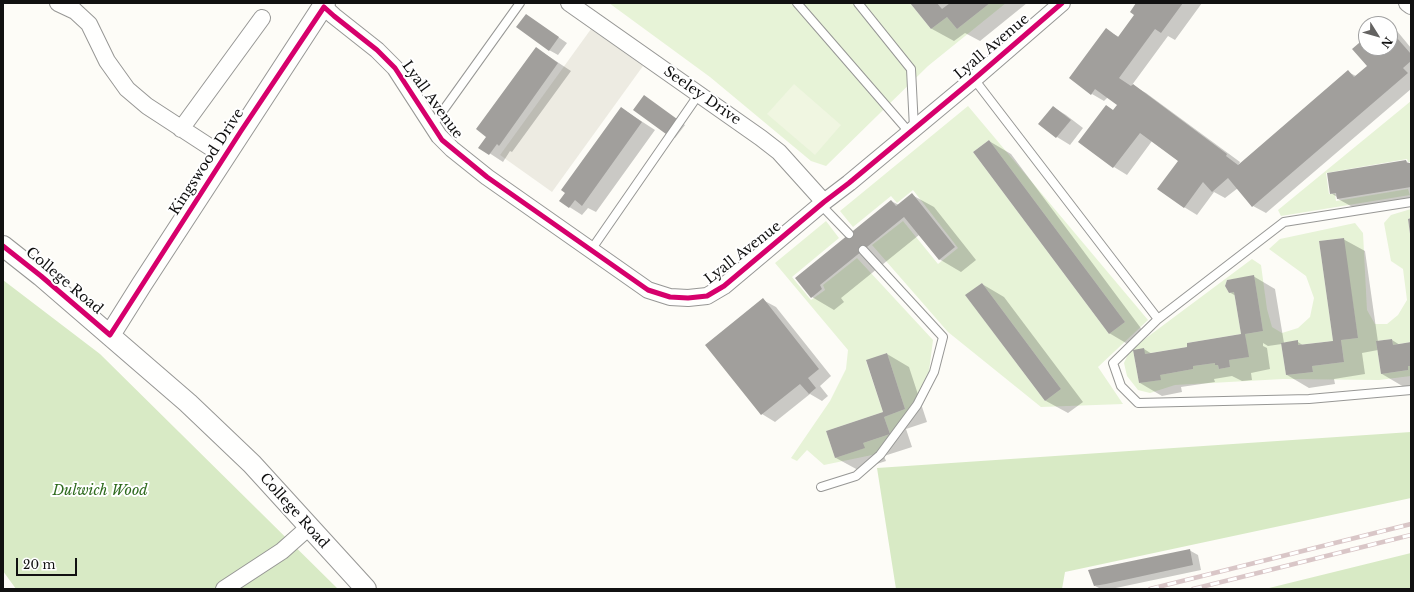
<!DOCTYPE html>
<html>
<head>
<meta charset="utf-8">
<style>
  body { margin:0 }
  #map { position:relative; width:1414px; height:592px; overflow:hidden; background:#fdfcf7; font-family:"Libre Baskerville",serif }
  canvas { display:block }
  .frame { position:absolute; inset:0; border:4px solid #111; pointer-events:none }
  .north { position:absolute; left:1358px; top:16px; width:40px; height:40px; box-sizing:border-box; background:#fff; border:1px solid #a0a0a0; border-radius:50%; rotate:127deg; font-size:11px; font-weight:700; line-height:16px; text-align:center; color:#111 }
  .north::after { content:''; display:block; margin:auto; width:14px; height:18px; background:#646362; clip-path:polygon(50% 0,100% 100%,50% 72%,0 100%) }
  .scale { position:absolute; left:16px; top:558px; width:61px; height:18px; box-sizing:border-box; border:2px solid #111; border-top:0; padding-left:5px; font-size:12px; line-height:14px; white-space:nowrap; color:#111; -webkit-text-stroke:3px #fff; paint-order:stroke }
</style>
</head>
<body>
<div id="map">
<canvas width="1414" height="592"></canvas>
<div class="frame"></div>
<div class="north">N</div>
<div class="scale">20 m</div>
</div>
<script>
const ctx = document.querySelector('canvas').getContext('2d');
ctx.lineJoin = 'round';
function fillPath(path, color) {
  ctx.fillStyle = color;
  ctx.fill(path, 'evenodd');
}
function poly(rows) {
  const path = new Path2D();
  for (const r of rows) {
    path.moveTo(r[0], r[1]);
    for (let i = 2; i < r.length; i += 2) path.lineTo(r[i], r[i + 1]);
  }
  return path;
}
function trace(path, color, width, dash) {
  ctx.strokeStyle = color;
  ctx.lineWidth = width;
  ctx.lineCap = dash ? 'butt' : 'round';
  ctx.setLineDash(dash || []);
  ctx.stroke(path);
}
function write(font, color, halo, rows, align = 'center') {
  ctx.font = font + ' "Libre Baskerville",serif';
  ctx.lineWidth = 4;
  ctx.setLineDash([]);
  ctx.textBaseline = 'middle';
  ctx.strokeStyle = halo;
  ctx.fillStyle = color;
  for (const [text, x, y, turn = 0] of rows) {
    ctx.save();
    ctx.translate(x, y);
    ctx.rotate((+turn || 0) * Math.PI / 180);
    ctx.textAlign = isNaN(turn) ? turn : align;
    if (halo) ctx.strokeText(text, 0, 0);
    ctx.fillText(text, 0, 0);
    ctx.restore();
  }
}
fillPath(poly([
  [609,3,910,3,931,29,947,17,957,29,990,3,1006,3,928,66,826,166,811,161,710,77],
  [1411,101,1411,162,1408,162,1407,159,1326,173,1329,194,1335,194,1336,201,1408,189,1410,195,1281,216,1278,210],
  [968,106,1148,320,1098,367,1123,404,1041,407,948,332,872,245,903,221,938,264,958,248,913,190,897,203,891,196,853,227,840,211],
  [989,140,1125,322,1109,334,973,152],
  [982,283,1061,389,1045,401,966,296],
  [1411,209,1411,218,1408,219,1411,242,1411,342,1393,345,1392,339,1376,341,1381,374,1408,370,1408,366,1411,366,1411,376,1379,380,1283,379,1175,385,1150,393,1138,390,1127,376,1124,363,1130,350,1252,259,1261,265,1267,309,1272,327,1282,333,1298,328,1310,317,1314,298,1306,276,1269,249,1280,239,1355,223,1363,233,1367,310,1375,324,1387,324,1398,315,1407,300,1403,269,1391,261,1384,223,1391,215],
  [1343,238,1358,338,1341,340,1344,362,1312,366,1313,372,1286,375,1281,343,1298,341,1298,345,1333,341,1319,241],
  [1254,276,1263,331,1245,334,1248,357,1229,360,1230,367,1219,369,1218,365,1215,365,1215,363,1193,366,1193,369,1160,375,1160,380,1139,383,1133,350,1145,354,1187,347,1187,343,1241,334,1234,292,1229,293,1225,286,1227,280],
  [826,221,839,238,792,277,811,300,825,290,823,285,857,258,933,340,929,371,913,404,877,454,824,465,807,450,797,461,791,458,830,401,846,369,848,350,775,263],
  [887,353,905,409,884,417,890,434,863,443,864,448,835,458,826,431,883,412,866,361]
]), '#e7f3d7');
fillPath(poly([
  [3,280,100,354,338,589,16,589,3,571],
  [1411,432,1411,498,1065,572,1062,589,896,589,877,468],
  [1411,553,1411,589,1265,589]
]), '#d8eac5');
fillPath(poly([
  [794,84,841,125,815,155,767,114]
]), '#f0f6e1');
fillPath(poly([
  [591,29,643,66,552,192,500,155]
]), '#edebe2');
fillPath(poly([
  [911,3,948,3,949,5,951,3,1027,3,980,41,965,33,954,41,932,29],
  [1137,3,1202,3,1175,40,1168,36,1132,85,1146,93,1240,162,1238,166,1348,72,1356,76,1368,66,1353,49,1366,38,1366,48,1390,48,1390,27,1397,31,1411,48,1411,89,1266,213,1253,206,1238,188,1225,198,1214,192,1197,215,1184,207,1179,161,1152,141,1127,175,1114,167,1080,142,1106,106,1114,111,1119,105,1108,97,1104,101,1092,94,1106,30,1119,37,1135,15],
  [526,15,567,43,558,55,549,50],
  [536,48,571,71,512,152,510,151,503,162,480,147,488,136],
  [644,97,685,125,675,138,667,133],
  [1053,107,1066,115,1083,128,1070,145,1057,137,1040,124],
  [621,108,655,130,596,212,588,208,582,215,560,201],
  [989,141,1011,154,1146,335,1131,346,1109,333],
  [1406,161,1411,164,1411,203,1360,211,1338,199,1337,197,1331,193],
  [912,195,934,207,976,260,961,272,939,259,919,235,841,298,844,302,834,310,812,297,797,278,891,201,899,205],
  [1343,239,1365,251,1378,342,1392,340,1400,345,1411,343,1411,385,1404,387,1382,374,1378,350,1362,353,1365,374,1334,379,1335,384,1309,388,1287,375,1282,344,1268,346,1263,343,1263,346,1267,348,1270,369,1251,373,1252,380,1242,381,1232,376,1214,379,1215,382,1181,387,1182,392,1162,396,1140,383,1144,349,1152,354,1188,348,1243,335,1236,296,1229,292,1253,276,1275,289,1284,343,1298,342,1304,346,1334,341],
  [982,284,1004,297,1083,402,1068,413,1046,401,967,296],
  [763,300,776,307,831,376,820,386,828,396,822,401,810,394,775,422,762,414],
  [887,354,909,367,927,422,906,429,912,447,884,456,886,461,858,470,836,458,827,432,884,413],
  [1189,550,1198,555,1201,570,1111,589,1101,589,1095,586]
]), '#0003');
fillPath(poly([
  [910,3,937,3,942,9,950,3,990,3,957,29,947,17,931,29],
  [1136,3,1183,3,1161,33,1155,29,1119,78,1131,86,1133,84,1227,154,1226,156,1238,165,1348,70,1354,77,1367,66,1352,49,1366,37,1366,48,1390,48,1390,30,1411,54,1411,61,1403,68,1408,73,1252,207,1228,178,1212,192,1203,182,1184,208,1157,189,1178,161,1140,133,1113,168,1078,142,1106,105,1113,110,1117,105,1095,89,1091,95,1069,78,1106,28,1118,37,1134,15,1130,12],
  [526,14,559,37,549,51,516,27],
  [536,47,558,63,499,146,497,144,489,155,478,148,486,137,476,129],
  [644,95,677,119,666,134,633,110],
  [1053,106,1071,120,1056,138,1038,124],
  [621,107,642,122,582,206,575,200,569,208,559,201,565,193,561,190],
  [989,140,1125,322,1109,334,973,152],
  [1406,160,1407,163,1411,163,1411,187,1337,199,1336,193,1330,194,1327,173],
  [912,193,955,247,939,260,904,217,820,285,822,289,811,298,795,278,891,200,896,206],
  [1411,218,1411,233,1410,234,1408,219],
  [1344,238,1358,338,1341,340,1344,362,1312,366,1313,372,1286,375,1281,343,1298,340,1298,345,1333,341,1319,241],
  [1254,275,1263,331,1245,334,1249,357,1229,360,1230,367,1219,369,1218,365,1215,365,1215,363,1193,366,1193,369,1160,375,1161,380,1139,383,1133,350,1144,348,1145,354,1187,347,1187,343,1241,334,1234,292,1229,293,1225,286,1227,280],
  [982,283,1061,389,1045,401,965,295],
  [763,298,819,369,808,378,816,388,809,394,800,384,761,415,705,345],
  [1392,339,1393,345,1411,342,1411,366,1408,366,1408,370,1381,374,1376,341],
  [887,353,905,409,884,417,890,434,863,443,865,448,835,458,826,431,883,412,866,360],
  [1190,549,1193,565,1106,584,1094,586,1088,570]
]), '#a19f9c');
const service = poly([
  [797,3,909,132],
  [858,3,911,69,914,128],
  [974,79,1158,319],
  [432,126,520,3],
  [1411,202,1284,222,1158,319,1113,363,1121,386,1138,403,1309,399,1411,390],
  [821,205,849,234],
  [591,250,699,94],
  [821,487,856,476,880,455,917,405,934,372,943,337,863,250]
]);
const minor = poly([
  [58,3,75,11,89,24,107,61,127,89,147,106,213,149,225,155],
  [569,3,761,138,779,152,824,202],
  [1407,3,1411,6],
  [324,7,334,16,377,50,395,68,439,136,452,149,487,177,648,290,670,297,688,298,707,296,724,286,824,202,849,183,974,79,1062,3],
  [181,129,262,18],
  [224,589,282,551,309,527]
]);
const tertiary = poly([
  [3,246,41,276,188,403,252,464,366,589],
  [110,335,142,284,325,3]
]);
trace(service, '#979795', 10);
trace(minor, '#979795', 18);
trace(tertiary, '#979795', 22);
trace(service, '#fffffe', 8);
trace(minor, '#fffffe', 16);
trace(tertiary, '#fffffe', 20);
const rail = poly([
  [1150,589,1411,524],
  [1193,589,1411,535]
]);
trace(rail, '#d9c6c7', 4.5);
trace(rail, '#fff', 3, [9]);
trace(poly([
  [3,246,41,276,110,335,241,131,324,7,334,16,377,50,395,68,442,140,487,177,648,290,670,297,688,298,707,296,724,286,824,202,849,183,974,79,1062,3]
]), '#d6006c', 5);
write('14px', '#111', '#fff', [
  ["Lyall Avenue",992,47,-40],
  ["Seeley Drive",702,96,35],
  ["Lyall Avenue",432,100,54],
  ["Kingswood Drive",207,162,-57],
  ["Lyall Avenue",743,253,-38],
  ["College Road",64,281,40],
  ["College Road",294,511,48]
]);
write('italic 14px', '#2f6b1f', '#fff', [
  ["Dulwich Wood",100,491]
]);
</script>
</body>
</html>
